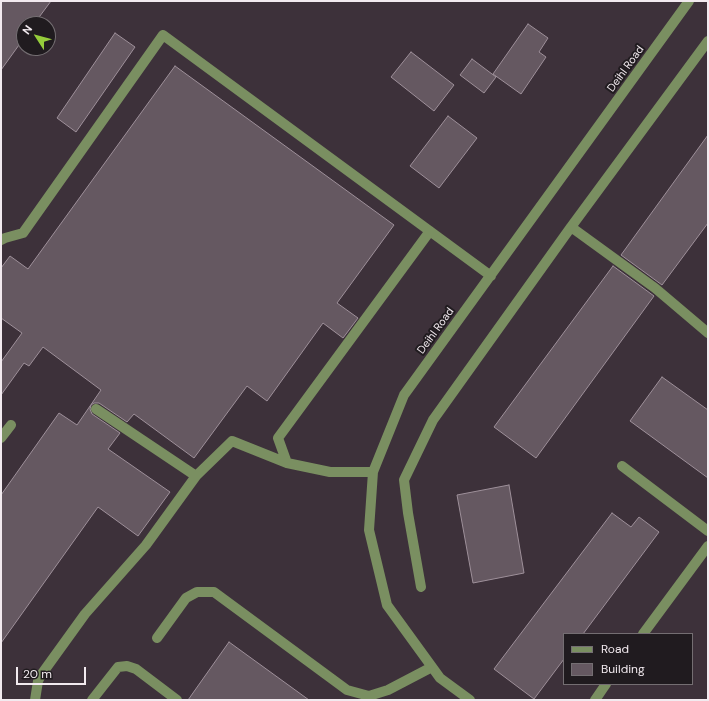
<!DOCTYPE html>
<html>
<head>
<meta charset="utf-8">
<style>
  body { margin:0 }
  #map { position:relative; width:709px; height:701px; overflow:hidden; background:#3d313a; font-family:"DM Sans",sans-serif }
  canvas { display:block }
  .frame { position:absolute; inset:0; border:2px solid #f2eaef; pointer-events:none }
  .legend { position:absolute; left:563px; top:633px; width:130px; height:52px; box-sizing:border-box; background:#201b1f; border:1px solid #746e72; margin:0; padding:5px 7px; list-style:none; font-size:12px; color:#f2eaef }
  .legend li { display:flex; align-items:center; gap:8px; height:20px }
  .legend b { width:20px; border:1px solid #746e72 }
  .north { position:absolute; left:16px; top:16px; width:40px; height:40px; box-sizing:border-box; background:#201b1f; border:1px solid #746e72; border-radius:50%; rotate:306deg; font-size:11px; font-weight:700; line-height:16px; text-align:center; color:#f2eaef }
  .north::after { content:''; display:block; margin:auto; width:14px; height:18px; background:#95cc3b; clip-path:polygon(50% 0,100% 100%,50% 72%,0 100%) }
  .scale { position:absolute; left:16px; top:667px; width:70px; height:18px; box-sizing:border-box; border:2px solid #f2eaef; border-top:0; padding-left:5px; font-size:12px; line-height:14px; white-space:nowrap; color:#f2eaef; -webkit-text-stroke:3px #201b1f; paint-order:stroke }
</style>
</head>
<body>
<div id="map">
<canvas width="709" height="701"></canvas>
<div class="frame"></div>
<ul class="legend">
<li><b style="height:5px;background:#7a8f61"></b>Road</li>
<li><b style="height:11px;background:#655861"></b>Building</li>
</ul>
<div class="north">N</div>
<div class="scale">20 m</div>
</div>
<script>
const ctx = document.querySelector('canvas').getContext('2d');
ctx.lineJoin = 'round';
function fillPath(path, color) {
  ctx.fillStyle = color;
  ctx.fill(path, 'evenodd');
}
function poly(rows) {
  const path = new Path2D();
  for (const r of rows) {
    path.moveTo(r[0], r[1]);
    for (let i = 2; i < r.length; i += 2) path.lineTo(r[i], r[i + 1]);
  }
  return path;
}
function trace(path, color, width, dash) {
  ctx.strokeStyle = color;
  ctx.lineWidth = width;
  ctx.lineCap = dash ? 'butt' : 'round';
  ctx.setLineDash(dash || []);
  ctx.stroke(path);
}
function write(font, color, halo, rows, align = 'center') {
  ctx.font = font + ' "DM Sans",sans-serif';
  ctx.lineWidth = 4;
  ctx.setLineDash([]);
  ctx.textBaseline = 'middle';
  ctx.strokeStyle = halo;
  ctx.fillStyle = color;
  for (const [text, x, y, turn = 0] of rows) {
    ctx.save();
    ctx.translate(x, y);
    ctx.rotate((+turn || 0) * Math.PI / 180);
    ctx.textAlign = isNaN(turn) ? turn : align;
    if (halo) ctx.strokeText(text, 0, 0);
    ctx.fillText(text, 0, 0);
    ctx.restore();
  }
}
const building = poly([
  [1,1,51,1,34,24,24,24,24,38,1,70,1,1],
  [528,24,548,38,539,52,546,57,521,94,493,74,528,24],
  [115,33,135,47,76,132,57,118,115,33],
  [411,52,454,85,434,111,391,77,411,52],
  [472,59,496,77,484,93,460,75,472,59],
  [175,66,394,225,337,303,358,318,343,338,323,323,267,401,247,386,194,458,134,414,127,422,99,403,94,403,91,405,90,409,92,414,120,433,108,449,170,492,138,536,98,507,1,643,1,495,59,413,77,425,101,390,43,347,29,366,24,363,1,395,1,362,22,333,1,318,1,268,10,256,28,269,175,66],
  [448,116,477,138,439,188,410,166,448,116],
  [708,135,708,223,662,285,621,255,708,135],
  [613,266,654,296,536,458,494,427,613,266],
  [662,377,708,410,708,478,630,421,662,377],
  [509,485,524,573,473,583,457,495,509,485],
  [612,513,631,527,639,517,659,532,583,634,564,634,564,659,534,699,494,669,612,513],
  [229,642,309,700,188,700,229,642]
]);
fillPath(building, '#655861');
trace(building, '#9e909a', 1);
trace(poly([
  [571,227,708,41],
  [1,240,5,238,23,233,163,35,491,276],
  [96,409,196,476],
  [1,438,11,425],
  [287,463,278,438,430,231],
  [622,466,708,531],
  [421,587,408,513,404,480,433,420,571,227,655,288,708,333],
  [643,634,708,546],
  [157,638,186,598,197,592,214,592,347,690,369,696,388,690,432,667],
  [35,700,38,681,41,675,85,614,146,545,196,476,232,441,287,463,330,472,373,472],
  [92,700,118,667,127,666,136,669,177,700],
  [470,700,440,678,387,605,369,530,373,472,404,395,689,1],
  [595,700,606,684]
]), '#7a8f61', 10);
write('11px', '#f2eaef', '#201b1f', [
  ["Deihl Road",626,69,-54],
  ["Deihl Road",436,331,-54]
]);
</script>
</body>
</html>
